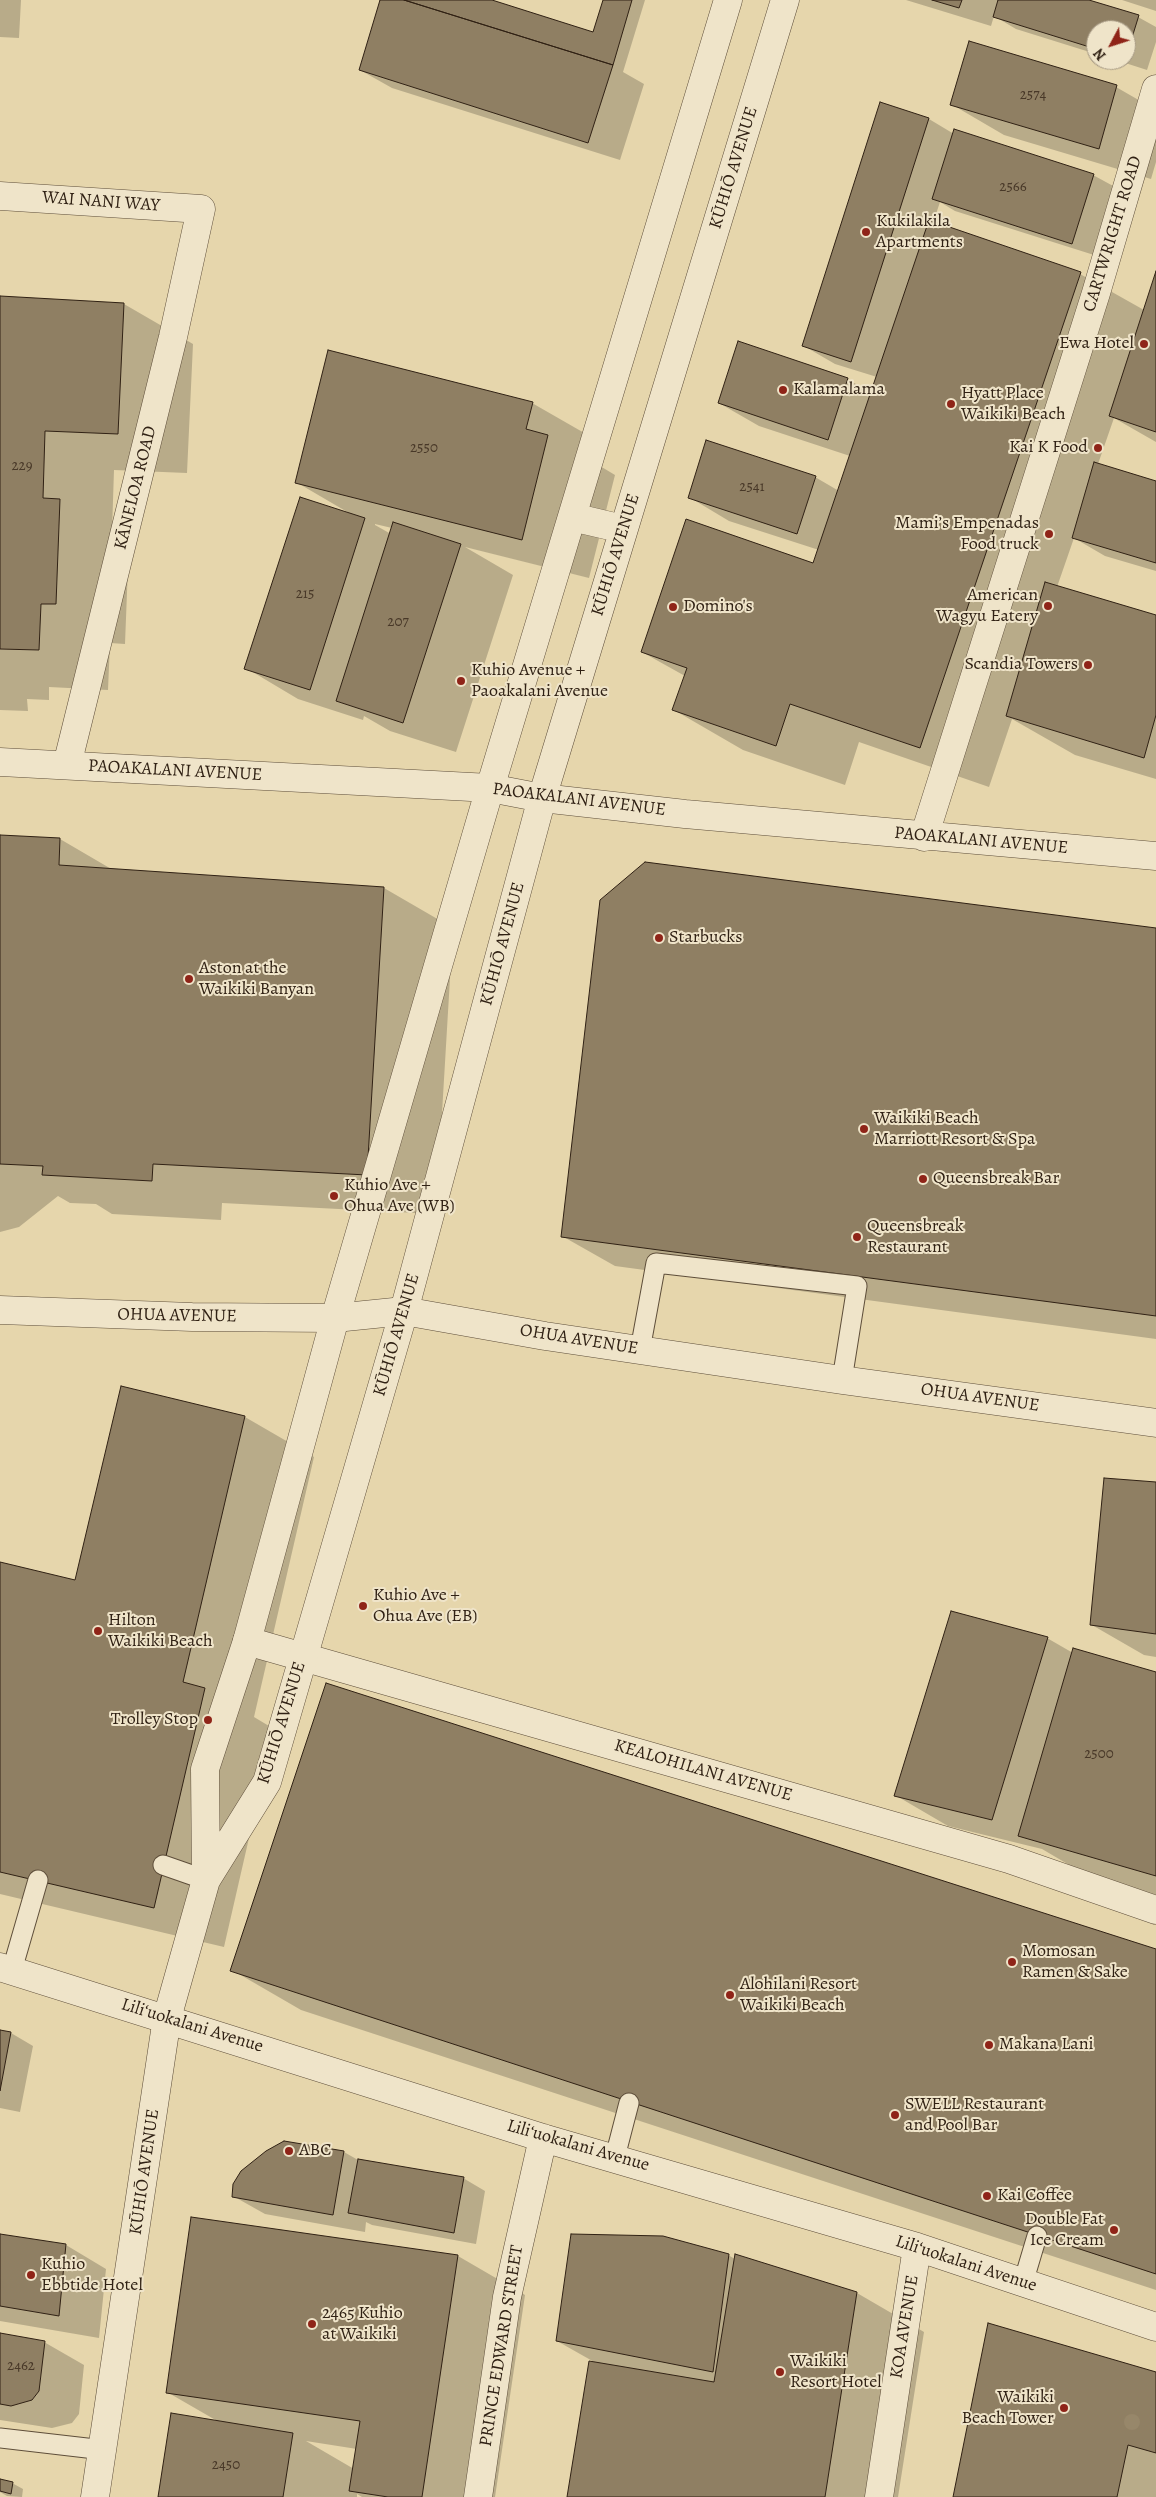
<!DOCTYPE html>
<html>
<head>
<meta charset="utf-8">
<style>
  body { margin:0 }
  #map { position:relative; width:1156px; height:2497px; overflow:hidden; background:#e6d6ac; font-family:Alegreya,serif }
  canvas { display:block }
  .north { position:absolute; left:1086px; top:20px; width:50px; height:50px; box-sizing:border-box; background:#efe4c9; border:1px solid #a39681; border-radius:50%; rotate:230deg; font-size:14px; font-weight:700; line-height:20px; text-align:center; color:#302114 }
  .north::after { content:''; display:block; margin:auto; width:18px; height:22px; background:#8f2418; clip-path:polygon(50% 0,100% 100%,50% 72%,0 100%) }
</style>
</head>
<body>
<div id="map">
<canvas width="1156" height="2497"></canvas>
<div class="north">N</div>
</div>
<script>
const ctx = document.querySelector('canvas').getContext('2d');
ctx.lineJoin = 'round';
function fillPath(path, color) {
  ctx.fillStyle = color;
  ctx.fill(path, 'evenodd');
}
function poly(rows) {
  const path = new Path2D();
  for (const r of rows) {
    path.moveTo(r[0], r[1]);
    for (let i = 2; i < r.length; i += 2) path.lineTo(r[i], r[i + 1]);
  }
  return path;
}
function trace(path, color, width, dash) {
  ctx.strokeStyle = color;
  ctx.lineWidth = width;
  ctx.lineCap = dash ? 'butt' : 'round';
  ctx.setLineDash(dash || []);
  ctx.stroke(path);
}
function write(font, color, halo, rows, align = 'center') {
  ctx.font = font + ' Alegreya,serif';
  ctx.lineWidth = 4;
  ctx.setLineDash([]);
  ctx.textBaseline = 'middle';
  ctx.strokeStyle = halo;
  ctx.fillStyle = color;
  for (const [text, x, y, turn = 0] of rows) {
    ctx.save();
    ctx.translate(x, y);
    ctx.rotate((+turn || 0) * Math.PI / 180);
    ctx.textAlign = isNaN(turn) ? turn : align;
    if (halo) ctx.strokeText(text, 0, 0);
    ctx.fillText(text, 0, 0);
    ctx.restore();
  }
}
fillPath(poly([
  [0,0,21,0,19,38,0,37],
  [381,0,488,0,594,33,605,0,645,0,623,72,644,84,620,160,392,88,360,70],
  [906,0,1085,0,1138,17,1156,27,1156,42,1147,70,1116,60,1126,60,1126,30,1096,30,1096,54,1016,29,994,16,991,26],
  [1122,0,1156,0,1156,11],
  [1116,87,1156,110,1156,162,1151,179,1004,135,951,104],
  [881,103,929,119,954,134,1093,175,1115,187,1094,255,955,211,940,202,933,223,1080,274,1144,310,1156,275,1156,442,1114,418,1098,464,1156,482,1156,571,1105,556,1074,538,1057,587,1156,617,1156,779,1075,755,1012,719,989,787,859,742,845,785,743,750,674,710,685,676,642,652,814,564,819,550,729,521,689,497,815,477,839,491,850,456,759,426,719,403,847,379,872,393,877,377,835,364,804,346],
  [0,297,124,304,193,344,187,473,114,470,112,531,129,541,125,644,110,643,108,690,49,687,49,700,27,699,28,711,0,710],
  [532,403,600,442,595,463,615,475,589,578,465,547,513,575,456,752,390,731,364,716,363,720,298,699,246,668,349,513,296,482],
  [375,524,392,528,391,534,375,525],
  [0,837,60,839,113,870,384,888,453,928,436,1214,222,1203,221,1220,112,1214,96,1204,70,1203,58,1196,19,1227,0,1232],
  [646,863,1156,929,1156,1339,615,1266,562,1236],
  [245,1417,314,1457,254,1717,274,1729,224,1947,0,1894,0,1563,76,1582],
  [1156,1484,1156,1657,1144,1655,1092,1625],
  [1047,1638,1073,1653,1156,1674,1156,1895,1088,1876,1042,1849,948,1826,895,1795],
  [1156,1950,1156,2290,301,2010,232,1970],
  [0,2031,11,2033,33,2046,20,2112,0,2108],
  [344,2152,358,2160,463,2178,485,2191,476,2244,372,2225,366,2222,365,2232,265,2214,233,2196],
  [0,2235,66,2245,106,2269,99,2338,0,2321],
  [728,2255,735,2259,857,2293,924,2332,898,2497,569,2497,596,2363,557,2341],
  [458,2256,525,2295,495,2497,362,2497,357,2494,357,2497,159,2497,219,2422,167,2392],
  [306,2441,357,2449,354,2469],
  [0,2334,44,2342,84,2365,79,2414,72,2423,52,2428,0,2420],
  [1156,2373,1156,2497,954,2497],
  [0,2480,12,2483,23,2489,22,2497,7,2496,0,2492]
]), '#0003');
const building = poly([
  [380,0,404,0,613,65,588,143,359,70,380,0],
  [404,0,492,0,593,32,603,0,632,0,613,65,404,0],
  [932,0,962,0,959,8,932,0],
  [998,0,1089,0,1139,15,1126,57,1126,30,1096,30,1096,49,993,17,998,0],
  [969,41,1117,85,1099,149,950,105,969,41],
  [880,102,929,118,851,362,802,346,880,102],
  [954,129,1094,174,1072,244,932,199,954,129],
  [929,220,1081,272,920,748,790,704,776,746,672,710,687,668,641,652,686,519,813,563,929,220],
  [1156,271,1156,432,1109,416,1156,271],
  [0,296,124,303,118,434,45,431,43,498,60,499,56,604,41,604,39,650,0,649,0,296],
  [738,341,848,378,828,440,718,403,738,341],
  [328,350,533,402,526,429,548,435,522,540,295,483,328,350],
  [706,440,816,476,797,534,688,498,706,440],
  [1094,462,1156,481,1156,563,1072,538,1094,462],
  [300,497,365,518,310,690,244,669,300,497],
  [393,522,461,544,403,723,336,701,393,522],
  [1045,582,1156,615,1156,715,1144,758,1006,716,1045,582],
  [0,835,60,838,59,865,384,887,367,1175,153,1164,152,1181,42,1175,43,1166,0,1164,0,835],
  [645,862,1156,928,1156,1316,561,1237,600,900,645,862],
  [121,1386,245,1416,183,1682,205,1688,154,1908,0,1872,0,1562,75,1580,121,1386],
  [1104,1478,1156,1482,1156,1634,1090,1625,1104,1478],
  [951,1611,1048,1637,992,1820,894,1796,951,1611],
  [1073,1648,1156,1672,1156,1876,1018,1836,1073,1648],
  [326,1683,1156,1949,1156,2274,230,1971,326,1683],
  [0,2030,11,2032,0,2091,0,2030],
  [284,2141,344,2151,333,2215,232,2197,233,2184,241,2171,266,2151,284,2141],
  [358,2159,464,2177,454,2233,348,2213,358,2159],
  [191,2217,458,2255,422,2497,388,2497,349,2491,360,2421,166,2393,191,2217],
  [0,2234,66,2244,59,2316,0,2306,0,2234],
  [571,2234,663,2236,729,2254,713,2372,556,2341,571,2234],
  [735,2254,857,2292,825,2497,567,2497,589,2361,714,2382,735,2254],
  [988,2323,1156,2372,1156,2453,1128,2445,1117,2497,953,2497,988,2323],
  [0,2333,45,2341,39,2391,32,2400,11,2406,0,2404,0,2333],
  [171,2413,293,2433,283,2497,158,2497,171,2413],
  [0,2479,13,2482,11,2494,0,2491,0,2479]
]);
fillPath(building, '#8f7f63');
trace(building, '#302114', 1);
const service = poly([
  [640,1350,656,1263,857,1286,842,1380],
  [163,1865,206,1880],
  [12,1970,38,1880],
  [615,2157,629,2103],
  [1023,2283,1037,2236],
  [0,2438,104,2450]
]);
const minor = poly([
  [0,196,201,209,173,337,67,765],
  [0,762,490,788,542,798,685,814,1156,856],
  [924,837,1096,293,1156,89],
  [0,1310,192,1317,335,1318,404,1311,545,1336,842,1380,1156,1423],
  [247,1641,1009,1859,1156,1910],
  [0,1967,543,2138,917,2247,1156,2327],
  [478,2497,507,2297,543,2138],
  [879,2497,917,2247]
]);
const tertiary = poly([
  [572,517,623,529],
  [206,1880,267,1782,404,1311,542,798,785,0],
  [95,2497,167,2018,206,1880,205,1769,247,1641,335,1318,490,788,728,0]
]);
trace(service, '#5e4e3a', 21);
trace(minor, '#5e4e3a', 29);
trace(tertiary, '#5e4e3a', 29);
trace(service, '#efe4c9', 19);
trace(minor, '#efe4c9', 28);
trace(tertiary, '#efe4c9', 28);
ctx.fillStyle = '#97876a';
for (const [x, y] of [
  [1132,2422]
]) {
  ctx.beginPath();
  ctx.arc(x, y, 8, 0, 2 * Math.PI);
  ctx.fill();
}
for (const [x, y, r, color] of [
  [866,232,5,"#8f2418"],
  [1144,344,5,"#8f2418"],
  [783,390,5,"#8f2418"],
  [951,404,5,"#8f2418"],
  [1098,448,5,"#8f2418"],
  [1049,534,5,"#8f2418"],
  [1048,606,5,"#8f2418"],
  [673,607,5,"#8f2418"],
  [1088,665,5,"#8f2418"],
  [461,681,5,"#8f2418"],
  [659,938,5,"#8f2418"],
  [189,979,5,"#8f2418"],
  [864,1129,5,"#8f2418"],
  [923,1179,5,"#8f2418"],
  [334,1196,5,"#8f2418"],
  [857,1237,5,"#8f2418"],
  [363,1606,5,"#8f2418"],
  [98,1631,5,"#8f2418"],
  [208,1720,5,"#8f2418"],
  [1012,1962,5,"#8f2418"],
  [730,1995,5,"#8f2418"],
  [989,2045,5,"#8f2418"],
  [895,2115,5,"#8f2418"],
  [289,2151,5,"#8f2418"],
  [987,2196,5,"#8f2418"],
  [1114,2230,5,"#8f2418"],
  [31,2275,5,"#8f2418"],
  [312,2324,5,"#8f2418"],
  [780,2372,5,"#8f2418"],
  [1064,2408,5,"#8f2418"]
]) {
  const dot = new Path2D();
  dot.arc(x, y, r, 0, 2 * Math.PI);
  ctx.fillStyle = color;
  ctx.fill(dot);
  trace(dot, '#efe4c9', 2);
}
write('15px', '#483828', null, [
  ["2574",1033,95],
  ["2566",1013,187],
  ["2550",424,448],
  ["229",22,466],
  ["2541",752,487],
  ["215",305,594],
  ["207",398,622],
  ["2500",1099,1754],
  ["2462",21,2366],
  ["2450",226,2465]
]);
write('18px', '#302114', '#efe4c9', [
  ["KŪHIŌ AVENUE",734,168,-73],
  ["WAI NANI WAY",101,202,4],
  ["CARTWRIGHT ROAD",1113,234,-73],
  ["KĀNELOA ROAD",136,488,-76],
  ["KŪHIŌ AVENUE",616,555,-73],
  ["PAOAKALANI AVENUE",175,771,3],
  ["PAOAKALANI AVENUE",579,800,7],
  ["PAOAKALANI AVENUE",981,841,5],
  ["KŪHIŌ AVENUE",503,944,-75],
  ["OHUA AVENUE",177,1316,1],
  ["KŪHIŌ AVENUE",397,1335,-74],
  ["OHUA AVENUE",579,1340,9],
  ["OHUA AVENUE",980,1398,8],
  ["KŪHIŌ AVENUE",282,1723,-73],
  ["KEALOHILANI AVENUE",703,1771,16],
  ["Liliʻuokalani Avenue",192,2026,17],
  ["Liliʻuokalani Avenue",578,2146,16],
  ["KŪHIŌ AVENUE",145,2172,-82],
  ["Liliʻuokalani Avenue",966,2264,18],
  ["KOA AVENUE",905,2327,-81],
  ["PRINCE EDWARD STREET",502,2346,-81]
]);
write('18px', '#302114', '#efe4c9', [
  ["Kukilakila",876,222],
  ["Apartments",876,243],
  ["Ewa Hotel",1134,344,"right"],
  ["Kalamalama",793,390],
  ["Hyatt Place",961,394],
  ["Waikiki Beach",961,415],
  ["Kai K Food",1088,448,"right"],
  ["Mami’s Empenadas",1039,524,"right"],
  ["Food truck",1039,545,"right"],
  ["American",1038,596,"right"],
  ["Wagyu Eatery",1038,617,"right"],
  ["Domino's",683,607],
  ["Scandia Towers",1078,665,"right"],
  ["Kuhio Avenue +",471,671],
  ["Paoakalani Avenue",471,692],
  ["Starbucks",669,938],
  ["Aston at the",199,969],
  ["Waikiki Banyan",199,990],
  ["Waikiki Beach",874,1119],
  ["Marriott Resort & Spa",874,1140],
  ["Queensbreak Bar",933,1179],
  ["Kuhio Ave +",344,1186],
  ["Ohua Ave (WB)",344,1207],
  ["Queensbreak",867,1227],
  ["Restaurant",867,1248],
  ["Kuhio Ave +",373,1596],
  ["Ohua Ave (EB)",373,1617],
  ["Hilton",108,1621],
  ["Waikiki Beach",108,1642],
  ["Trolley Stop",198,1720,"right"],
  ["Momosan",1022,1952],
  ["Ramen & Sake",1022,1973],
  ["Alohilani Resort",740,1985],
  ["Waikiki Beach",740,2006],
  ["Makana Lani",999,2045],
  ["SWELL Restaurant",905,2105],
  ["and Pool Bar",905,2126],
  ["ABC",299,2151],
  ["Kai Coffee",997,2196],
  ["Double Fat",1104,2220,"right"],
  ["Ice Cream",1104,2241,"right"],
  ["Kuhio",41,2265],
  ["Ebbtide Hotel",41,2286],
  ["2465 Kuhio",322,2314],
  ["at Waikiki",322,2335],
  ["Waikiki",790,2362],
  ["Resort Hotel",790,2383],
  ["Waikiki",1054,2398,"right"],
  ["Beach Tower",1054,2419,"right"]
], 'left');
</script>
</body>
</html>
